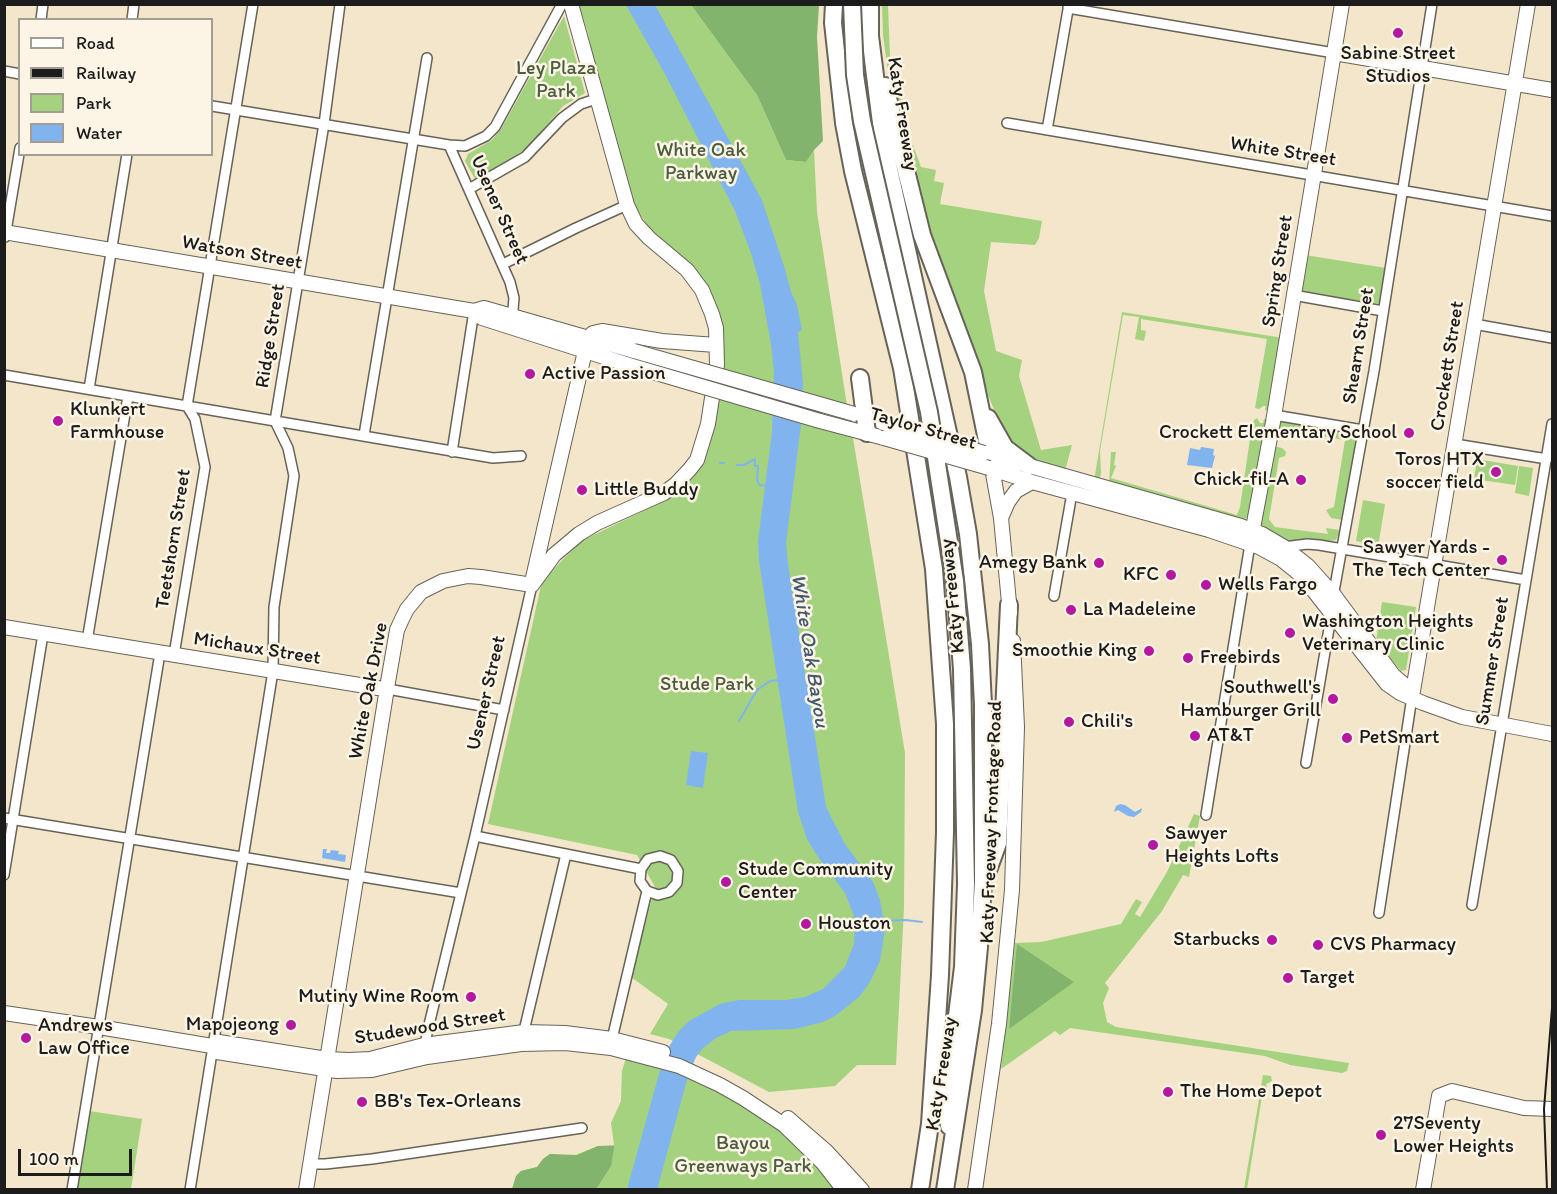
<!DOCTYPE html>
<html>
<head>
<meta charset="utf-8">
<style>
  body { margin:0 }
  #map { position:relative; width:1557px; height:1194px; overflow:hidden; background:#f3e6ca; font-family:Itim,sans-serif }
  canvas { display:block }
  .frame { position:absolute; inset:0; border:6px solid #1c1c1c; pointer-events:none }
  .legend { position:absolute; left:18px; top:18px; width:195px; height:138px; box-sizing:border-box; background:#fcf5e5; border:2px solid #a29e95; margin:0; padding:8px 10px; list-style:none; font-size:18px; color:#1c1c1c }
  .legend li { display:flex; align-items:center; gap:12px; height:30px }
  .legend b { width:30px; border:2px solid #a29e95 }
  .scale { position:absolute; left:18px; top:1149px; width:114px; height:27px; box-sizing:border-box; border:3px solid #1c1c1c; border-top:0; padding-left:8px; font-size:18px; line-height:21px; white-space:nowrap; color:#1c1c1c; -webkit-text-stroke:4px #fcf5e5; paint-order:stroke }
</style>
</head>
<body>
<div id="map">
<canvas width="1557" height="1194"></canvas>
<div class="frame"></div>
<ul class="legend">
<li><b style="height:8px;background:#fff"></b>Road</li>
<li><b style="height:8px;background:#1c1c1c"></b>Railway</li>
<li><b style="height:16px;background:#a4d27f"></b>Park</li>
<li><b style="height:16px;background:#81b4ee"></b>Water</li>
</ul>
<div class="scale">100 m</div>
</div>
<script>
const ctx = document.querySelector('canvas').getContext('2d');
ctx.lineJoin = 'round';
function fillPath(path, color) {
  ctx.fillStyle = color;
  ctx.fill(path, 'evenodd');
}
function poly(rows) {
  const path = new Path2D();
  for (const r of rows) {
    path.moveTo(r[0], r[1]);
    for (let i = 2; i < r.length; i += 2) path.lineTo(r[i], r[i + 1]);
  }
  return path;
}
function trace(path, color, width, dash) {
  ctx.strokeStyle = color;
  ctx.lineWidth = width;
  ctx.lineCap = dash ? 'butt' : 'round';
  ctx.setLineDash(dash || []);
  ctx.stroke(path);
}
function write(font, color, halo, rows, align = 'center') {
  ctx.font = font + ' Itim,sans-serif';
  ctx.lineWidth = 5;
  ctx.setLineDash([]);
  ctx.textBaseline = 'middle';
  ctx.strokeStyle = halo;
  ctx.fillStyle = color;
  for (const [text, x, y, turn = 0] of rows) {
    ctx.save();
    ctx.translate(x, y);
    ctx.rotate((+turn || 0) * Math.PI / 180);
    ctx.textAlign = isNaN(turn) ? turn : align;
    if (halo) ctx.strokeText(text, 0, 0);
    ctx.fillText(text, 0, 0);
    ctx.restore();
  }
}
fillPath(poly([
  [579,5,691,5,757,95,786,160,806,162,814,150,817,212,847,406,721,370,720,326,651,232,628,193,596,78,588,33],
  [882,5,888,5,890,58,900,99,909,101,907,129,921,167,936,170,934,181,944,183,940,204,1042,221,1039,238,1035,245,991,242,984,291,996,351,1022,360,1019,376,1041,450,1072,445,1065,471,1021,455,1008,443,983,383,929,242,890,86,883,35],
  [564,16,585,93,563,106,529,146,504,164,475,179,465,161,468,154,492,140,501,129],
  [1305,255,1386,268,1381,304,1298,292],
  [1122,312,1283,338,1271,411,1265,410,1266,406,1263,406,1259,409,1255,408,1267,339,1141,319,1141,330,1146,331,1144,341,1135,339,1139,317,1123,315,1100,451,1101,473,1099,482,1094,481],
  [718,398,853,438,905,753,904,908,896,1065,857,1065,835,1086,769,1092,669,1039,650,1034,668,1004,631,977,655,887,637,855,488,824,542,581,581,541,664,501,698,468,708,447],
  [1257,418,1260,423,1263,423,1264,419,1270,420,1247,518,1236,521,1109,484,1111,452,1116,452,1114,465,1116,466,1111,478,1237,515,1240,507,1251,432,1254,420],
  [1277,419,1359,433,1343,520,1331,518,1326,510,1334,507,1345,440,1290,431,1291,438,1275,435],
  [1273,446,1282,448,1286,452,1285,456,1279,458,1269,519,1271,522,1275,527,1328,534,1326,528,1340,530,1336,540,1330,541,1309,539,1284,543,1260,527],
  [1477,459,1518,466,1515,485,1474,479],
  [1519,466,1533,468,1529,496,1515,493],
  [1363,500,1385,504,1378,547,1361,544,1361,542,1356,541],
  [1382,602,1416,607,1406,670,1401,671,1376,641],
  [1194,814,1200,816,1189,877,1183,875,1162,911,1105,983,1109,988,1103,1003,1107,1022,1116,1027,1349,1063,1347,1071,1342,1073,1290,1065,1265,1056,1070,1028,1060,1035,1055,1031,1001,1069,1015,943,1041,942,1121,924,1136,899,1142,902,1135,914,1140,917,1167,872],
  [626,1058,697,1077,771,1120,818,1167,836,1190,512,1190,516,1176,521,1171,537,1167,543,1159,550,1154,573,1156,598,1146,614,1145,611,1123,621,1101,622,1071],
  [1263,1075,1271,1076,1272,1081,1266,1084,1267,1088,1263,1090,1247,1189,1244,1189],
  [89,1111,142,1119,131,1189,77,1190]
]), '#a4d27f');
fillPath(poly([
  [691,5,819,5,817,37,823,141,814,150,806,162,786,160,757,95],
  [1017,944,1074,982,1009,1029],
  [598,1146,614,1146,614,1148,611,1166,596,1189,512,1189,516,1176,521,1171,537,1167,543,1159,550,1154,577,1155]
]), '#83b46e');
fillPath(poly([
  [626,5,655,5,762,200,785,269,791,292,797,305,802,330,798,332,803,383,801,425,786,543,788,564,826,807,845,844,873,882,880,900,885,930,880,961,870,982,859,997,835,1016,823,1022,795,1029,731,1031,716,1038,702,1049,696,1057,688,1076,657,1190,627,1189,659,1074,668,1048,679,1031,689,1021,720,1004,739,1000,786,1000,805,997,823,989,845,967,854,944,855,928,854,916,845,893,816,854,807,839,798,812,759,561,758,541,772,432,774,372,771,344,760,284,751,253,735,211,665,74],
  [1201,447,1214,449,1213,455,1215,456,1212,468,1187,465,1190,448,1200,450],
  [691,751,708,753,703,788,686,785],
  [1120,804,1125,805,1135,812,1142,808,1141,812,1134,817,1128,816,1118,810,1114,812,1116,806],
  [323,849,327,849,326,853,330,853,331,850,339,851,338,854,346,855,345,862,322,858]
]), '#81b4ee');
trace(poly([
  [720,463,724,463],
  [737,465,744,465,755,459,755,466,758,466,757,479,759,485,767,486],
  [739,721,757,690,770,681,778,680],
  [883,921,906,920,922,922]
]), '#81b4ee', 2);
const street = poly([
  [1068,8,1334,53],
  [41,20,43,4],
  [132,20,134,4],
  [4,71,20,74],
  [212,106,449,145,465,146,486,136,495,127,562,4],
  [1007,123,1552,216],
  [1047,130,1069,4],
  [449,145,510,282,514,298,512,321],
  [469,189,525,157,562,118,581,104,596,99],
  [5,237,20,148],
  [503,264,576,228,627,205],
  [1293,295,1383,311],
  [1474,324,1552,338],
  [4,375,493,458,521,456],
  [89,389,127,154],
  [1274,415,1363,430],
  [364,435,427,58],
  [1455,444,1547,459],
  [452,452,474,311],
  [1284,547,1307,544,1319,545,1526,580],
  [1054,596,1072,493],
  [1333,597,1374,371,1432,4],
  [87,641,128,396],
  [174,655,205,467,195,419,187,406,253,4],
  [382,688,504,710],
  [1306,763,1332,611],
  [1206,815,1250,544],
  [4,818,461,893],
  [475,836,641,869,640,881,647,891,612,1039],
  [641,869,648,859,660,856,671,860,678,871,677,883,669,892,658,895,647,891],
  [4,875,43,634],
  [1472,905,1552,424],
  [1379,913,1412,697],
  [523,1035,566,854],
  [425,1049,427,1033,475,836,532,585],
  [310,1164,325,1164,372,1159,582,1128],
  [72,1190,160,653],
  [190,1190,273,671,274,607,294,476,288,448,275,421,324,124,340,4]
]);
const secondary = poly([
  [1334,53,1552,90],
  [4,232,474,311,484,308,634,351],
  [474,311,482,318,629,365],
  [588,338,593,333,602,331,662,341,716,345],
  [820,421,884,438],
  [984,453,1241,526,1262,534,1284,547,1308,566,1334,595,1393,675,1407,687,1412,697],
  [990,457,1001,518,1010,613],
  [989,468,1032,482,1209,530,1259,547,1281,559,1302,576,1387,684,1400,693,1423,703,1462,717,1552,734],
  [1001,518,1008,502,1016,491,1032,482],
  [1250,544,1273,422,1342,4],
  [532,582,588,338],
  [532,585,554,555,579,534,597,523,664,493,676,484,690,469,697,460,708,424,717,365,716,328,712,314,702,290,687,270,649,238,636,224,627,205,571,4],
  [4,627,378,688],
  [1412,697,1528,4],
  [4,1013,99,1027,212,1046,217,1052,337,1071,372,1070,427,1057,521,1044,565,1043,611,1048,679,1066,720,1085,743,1098,784,1125,823,1163,844,1190],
  [212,1046,219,1042,327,1059,349,1060,370,1059,424,1045,524,1032,565,1033,612,1039,663,1052],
  [788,1118,826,1151,862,1190],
  [306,1190,388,682,397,630,402,619,407,609,421,592,443,581,468,576,481,577,532,585],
  [975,1190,999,1024,1012,890,1017,727,1013,641],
  [1423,1190,1439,1096,1452,1091,1524,1108,1552,1109]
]);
const highway = poly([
  [834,4,833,23,844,123,853,171,902,368,934,569,945,724,945,832,940,975,930,1124,920,1190],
  [870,4,870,36,884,147,958,477,968,534,980,644,983,705,983,882,979,947,973,1010,945,1190],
  [885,86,922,235,973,372,990,455],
  [860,378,867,433],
  [988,418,1005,448,1029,466],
  [987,873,998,843,1009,605],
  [949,1126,946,1105,963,967,966,884,962,669]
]);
trace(street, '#676359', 12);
trace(secondary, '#676359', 16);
trace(highway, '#676359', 20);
trace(street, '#fff', 9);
trace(secondary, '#fff', 14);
trace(highway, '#fff', 16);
trace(poly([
  [1547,1190,1544,1109,1552,1008]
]), '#1c1c1c', 2);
const secondaryBridge = poly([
  [634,351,854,414],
  [629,365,820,421],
  [883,423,984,453],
  [884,438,989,468]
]);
const highwayBridge = poly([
  [852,4,855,75,862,121,929,412,955,581,962,669]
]);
trace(secondaryBridge, '#676359', 16, []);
trace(highwayBridge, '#676359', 20, []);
trace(secondaryBridge, '#fff', 14);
trace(highwayBridge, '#fff', 16);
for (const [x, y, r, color] of [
  [1398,33,6,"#b5179e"],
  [530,374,6,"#b5179e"],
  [58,421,6,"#b5179e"],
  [1409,433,6,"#b5179e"],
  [1496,472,6,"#b5179e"],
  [1301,480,6,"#b5179e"],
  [582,490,6,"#b5179e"],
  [1502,560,6,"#b5179e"],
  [1099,563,6,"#b5179e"],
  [1171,575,6,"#b5179e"],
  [1206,585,6,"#b5179e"],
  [1071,610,6,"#b5179e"],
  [1290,633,6,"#b5179e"],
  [1149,651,6,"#b5179e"],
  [1188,658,6,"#b5179e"],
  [1333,699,6,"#b5179e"],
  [1069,722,6,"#b5179e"],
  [1195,736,6,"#b5179e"],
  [1347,738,6,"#b5179e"],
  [1153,845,6,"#b5179e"],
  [726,882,6,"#b5179e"],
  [806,924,6,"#b5179e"],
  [1272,940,6,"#b5179e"],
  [1318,945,6,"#b5179e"],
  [1288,978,6,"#b5179e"],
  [471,997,6,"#b5179e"],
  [291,1025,6,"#b5179e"],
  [26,1038,6,"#b5179e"],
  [1168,1092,6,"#b5179e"],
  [362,1102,6,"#b5179e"],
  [1381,1135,6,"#b5179e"]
]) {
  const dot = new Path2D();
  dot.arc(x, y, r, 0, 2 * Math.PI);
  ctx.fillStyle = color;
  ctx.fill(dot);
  trace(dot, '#fcf5e5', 2);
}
write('20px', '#1c1c1c', '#fcf5e5', [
  ["Sabine Street",1398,54,"center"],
  ["Studios",1398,77,"center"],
  ["Active Passion",542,374],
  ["Klunkert",70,410],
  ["Farmhouse",70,433],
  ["Crockett Elementary School",1397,433,"right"],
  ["Toros HTX",1484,460,"right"],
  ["soccer field",1484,483,"right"],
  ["Chick-fil-A",1289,480,"right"],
  ["Little Buddy",594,490],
  ["Sawyer Yards -",1490,548,"right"],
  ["The Tech Center",1490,571,"right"],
  ["Amegy Bank",1087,563,"right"],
  ["KFC",1159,575,"right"],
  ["Wells Fargo",1218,585],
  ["La Madeleine",1083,610],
  ["Washington Heights",1302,622],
  ["Veterinary Clinic",1302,645],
  ["Smoothie King",1137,651,"right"],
  ["Freebirds",1200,658],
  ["Southwell's",1321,688,"right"],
  ["Hamburger Grill",1321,711,"right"],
  ["Chili's",1081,722],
  ["AT&T",1207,736],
  ["PetSmart",1359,738],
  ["Sawyer",1165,834],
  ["Heights Lofts",1165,857],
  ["Stude Community",738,870],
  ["Center",738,893],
  ["Houston",818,924],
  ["Starbucks",1260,940,"right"],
  ["CVS Pharmacy",1330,945],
  ["Target",1300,978],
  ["Mutiny Wine Room",459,997,"right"],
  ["Mapojeong",279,1025,"right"],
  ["Andrews",38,1026],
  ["Law Office",38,1049],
  ["The Home Depot",1180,1092],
  ["BB's Tex-Orleans",374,1102],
  ["27Seventy",1393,1124],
  ["Lower Heights",1393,1147]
], 'left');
write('20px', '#4c5c3f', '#fcf5e5', [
  ["Ley Plaza",556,69],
  ["Park",556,92],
  ["White Oak",701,151],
  ["Parkway",701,174],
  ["Stude Park",707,685],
  ["Bayou",743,1144],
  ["Greenways Park",743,1167]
]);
write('20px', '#1c1c1c', '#fcf5e5', [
  ["Katy Freeway",902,114,81],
  ["White Street",1283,152,9],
  ["Usener Street",499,210,66],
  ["Watson Street",242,253,10],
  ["Spring Street",1278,271,-81],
  ["Ridge Street",271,336,-81],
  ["Shearn Street",1359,346,-81],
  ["Crockett Street",1448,366,-81],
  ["Taylor Street",923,429,16],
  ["Teetshorn Street",174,539,-81],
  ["Katy Freeway",953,596,-96],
  ["Michaux Street",257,649,9],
  ["Summer Street",1493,661,-81],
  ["White Oak Drive",369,691,-79],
  ["Usener Street",487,693,-77],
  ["Katy Freeway Frontage Road",992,822,-88],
  ["Studewood Street",430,1027,-9],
  ["Katy Freeway",942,1074,-81]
]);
write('italic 21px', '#445970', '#fcf5e5', [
  ["White Oak Bayou",809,651,81]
]);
</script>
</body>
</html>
